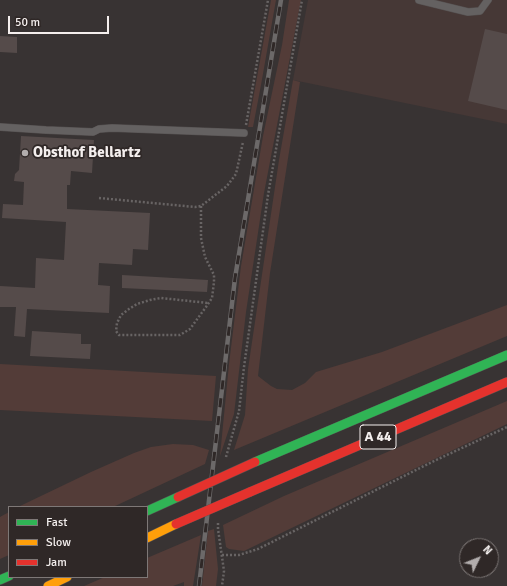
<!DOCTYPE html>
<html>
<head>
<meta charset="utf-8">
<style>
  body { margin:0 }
  #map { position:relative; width:507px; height:586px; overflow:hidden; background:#383333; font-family:Signika,sans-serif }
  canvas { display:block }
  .legend { position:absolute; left:8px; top:506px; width:140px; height:72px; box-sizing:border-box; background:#2f2827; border:1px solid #7e7877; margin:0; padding:5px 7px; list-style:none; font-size:12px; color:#f4efee }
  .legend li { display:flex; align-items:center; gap:8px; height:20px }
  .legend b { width:20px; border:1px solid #7e7877 }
  .north { position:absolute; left:459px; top:538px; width:40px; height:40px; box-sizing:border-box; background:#2f2827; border:1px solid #7e7877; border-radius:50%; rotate:47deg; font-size:11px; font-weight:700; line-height:16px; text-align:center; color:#f4efee }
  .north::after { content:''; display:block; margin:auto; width:14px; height:18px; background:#b2adad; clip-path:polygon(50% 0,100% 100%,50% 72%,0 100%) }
  .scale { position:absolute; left:8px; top:16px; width:101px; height:18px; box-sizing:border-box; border:2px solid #f4efee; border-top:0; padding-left:5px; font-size:12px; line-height:14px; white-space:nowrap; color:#f4efee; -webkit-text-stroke:3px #2f2827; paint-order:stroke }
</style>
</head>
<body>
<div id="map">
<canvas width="507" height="586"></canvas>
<ul class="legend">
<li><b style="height:5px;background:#30b455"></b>Fast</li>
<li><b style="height:5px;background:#ff9f0a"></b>Slow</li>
<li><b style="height:5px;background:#e5322d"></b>Jam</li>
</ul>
<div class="north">N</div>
<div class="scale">50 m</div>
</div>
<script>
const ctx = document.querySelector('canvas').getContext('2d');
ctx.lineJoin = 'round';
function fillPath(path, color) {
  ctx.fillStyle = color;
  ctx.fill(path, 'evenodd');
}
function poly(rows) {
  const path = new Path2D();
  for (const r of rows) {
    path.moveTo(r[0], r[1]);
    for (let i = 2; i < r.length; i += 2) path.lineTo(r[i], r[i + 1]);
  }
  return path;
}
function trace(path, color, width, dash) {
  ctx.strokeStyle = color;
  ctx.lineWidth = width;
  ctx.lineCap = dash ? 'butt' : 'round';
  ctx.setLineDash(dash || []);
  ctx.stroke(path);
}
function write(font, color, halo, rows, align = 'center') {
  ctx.font = font + ' Signika,sans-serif';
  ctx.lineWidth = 3.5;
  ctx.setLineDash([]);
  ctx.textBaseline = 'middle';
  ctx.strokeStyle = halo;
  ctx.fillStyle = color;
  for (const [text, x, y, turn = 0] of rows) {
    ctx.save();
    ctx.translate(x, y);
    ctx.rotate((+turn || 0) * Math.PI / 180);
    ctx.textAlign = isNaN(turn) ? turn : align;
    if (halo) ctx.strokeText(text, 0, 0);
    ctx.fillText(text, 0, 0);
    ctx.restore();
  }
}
fillPath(poly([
  [308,0,507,0,507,124,293,80]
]), '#463836');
fillPath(poly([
  [271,0,276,0,261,85,253,127,248,127],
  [289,0,301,0,264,193,246,312,234,414,220,456,229,364,241,266,263,136,282,45],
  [293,80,300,82,270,273,258,376,271,386,277,389,292,390,305,383,316,372,382,352,507,305,507,336,234,450,245,415,248,369,279,160],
  [0,364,216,376,212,421,0,410],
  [507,401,507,424,244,551,229,549,226,547,223,525,284,496],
  [173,444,193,445,209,450,205,464,113,507,18,507,91,472,134,453,151,447],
  [9,512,9,555,0,559,0,517],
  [214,529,218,569,216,586,202,586,208,531],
  [201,535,193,586,184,586,184,582,173,586,84,586,105,577,147,577,147,558]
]), '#533c38');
fillPath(poly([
  [485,29,507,34,507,110,468,101],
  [0,36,17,37,17,53,0,52],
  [21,136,94,140,92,173,71,171,70,185,67,185,67,209,150,213,148,250,133,249,132,265,99,263,98,285,110,286,109,313,27,309,25,337,14,336,16,307,0,307,0,286,35,288,36,258,64,260,66,222,2,218,3,204,23,205,24,182,14,181,15,174,19,170],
  [122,275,208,280,207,292,122,288],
  [32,331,81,334,81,344,91,344,90,359,30,356]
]), '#554b4a');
const lane = poly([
  [419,0,468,12,480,11,488,0],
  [0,127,46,130,93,132,99,129,112,128,244,133]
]);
const fast = poly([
  [255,462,507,355],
  [147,511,178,497],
  [0,580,9,576]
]);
const slow = poly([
  [147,538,176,524],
  [48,586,67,577]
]);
const jam = poly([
  [250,492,507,382]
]);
trace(lane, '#565252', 8);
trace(fast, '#565252', 10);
trace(slow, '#565252', 10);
trace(jam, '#565252', 10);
trace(poly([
  [246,125,268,0],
  [99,198,195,207,201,206,227,186,236,174,243,142],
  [201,206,201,238,205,257,214,275,214,282,212,298,206,307,190,329,180,335,119,335,116,331,117,323,121,315,129,309,137,304,150,300,161,298,208,303],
  [226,457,239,411,244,367,268,195,302,0],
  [218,523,218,529,224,571,222,586],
  [222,555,239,555,258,549,434,461,507,427]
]), '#686464', 2.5, [2, 2]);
trace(lane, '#646161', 7);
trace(fast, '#30b455', 9);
trace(slow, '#ff9f0a', 9);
trace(jam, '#e5322d', 9);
const rail = poly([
  [199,586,235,278,281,0]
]);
trace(rail, '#6c6969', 4.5);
trace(rail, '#2f2827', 3, [9]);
const jamBridge = poly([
  [178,497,255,462],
  [176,524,250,492]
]);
trace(jamBridge, '#565252', 10, []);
trace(jamBridge, '#e5322d', 9);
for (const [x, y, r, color] of [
  [25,153,4,"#b2adad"]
]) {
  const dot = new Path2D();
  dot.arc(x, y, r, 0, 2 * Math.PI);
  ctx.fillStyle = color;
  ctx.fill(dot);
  trace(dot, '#2f2827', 1.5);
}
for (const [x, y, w] of [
  [378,437,36]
]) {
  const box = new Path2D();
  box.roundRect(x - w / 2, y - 12, w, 24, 3);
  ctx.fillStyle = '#2f2827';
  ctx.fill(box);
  trace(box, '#f4efee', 1);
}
write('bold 14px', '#f4efee', null, [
  ["A 44",378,437]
]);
write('bold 15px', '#f4efee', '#2f2827', [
  ["Obsthof Bellartz",33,153]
], 'left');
</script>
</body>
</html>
